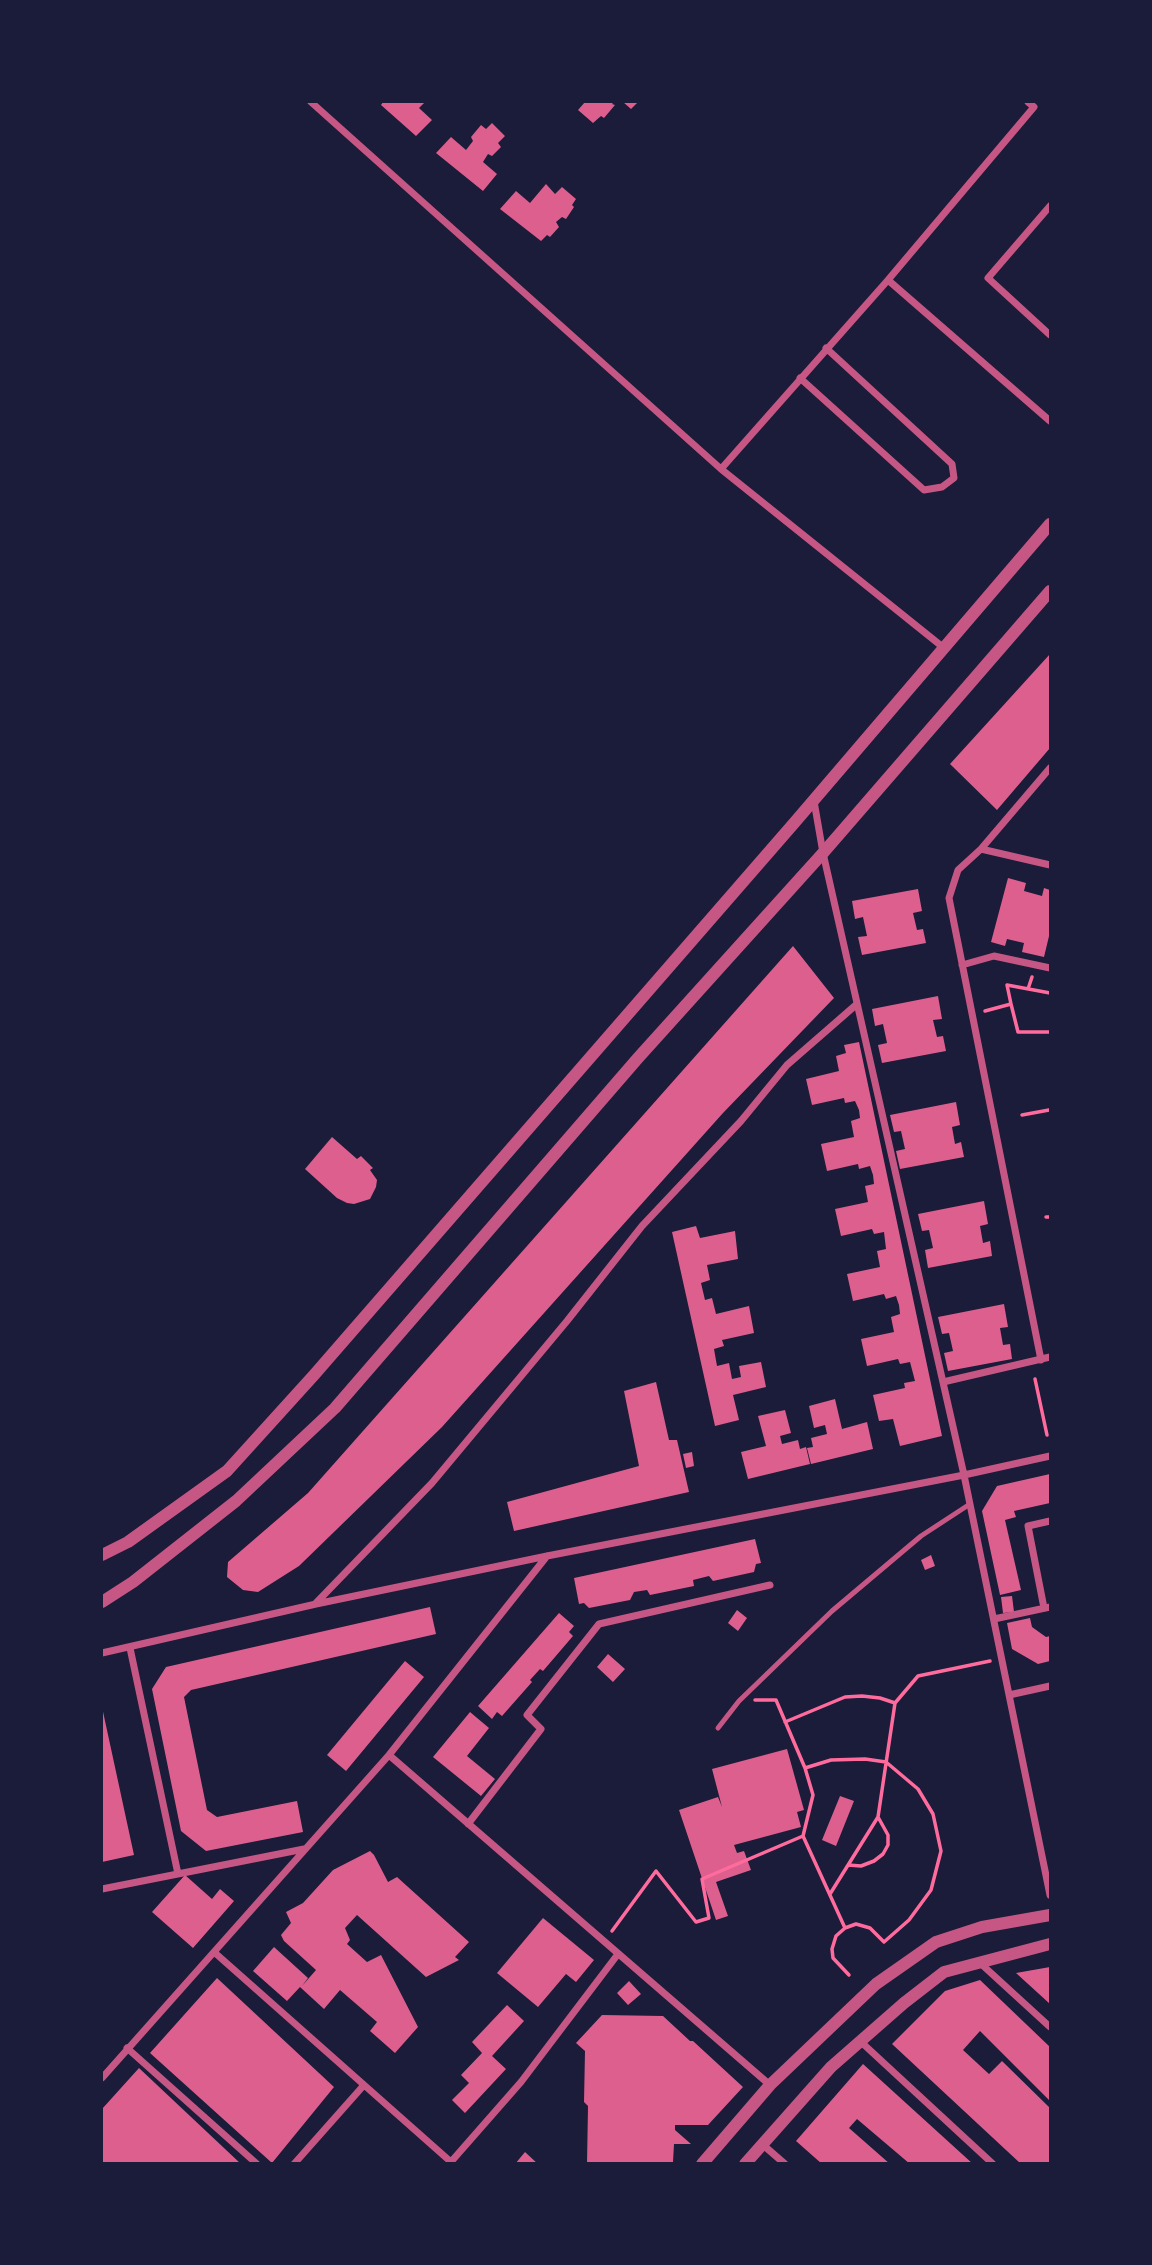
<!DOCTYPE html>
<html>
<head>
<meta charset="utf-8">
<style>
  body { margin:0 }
  #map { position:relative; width:1152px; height:2265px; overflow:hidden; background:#1b1b3a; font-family:"Alegreya Sans",sans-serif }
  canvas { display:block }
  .frame { position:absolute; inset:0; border:103px solid #1b1b3a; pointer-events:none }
</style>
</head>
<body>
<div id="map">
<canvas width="1152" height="2265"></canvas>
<div class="frame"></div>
</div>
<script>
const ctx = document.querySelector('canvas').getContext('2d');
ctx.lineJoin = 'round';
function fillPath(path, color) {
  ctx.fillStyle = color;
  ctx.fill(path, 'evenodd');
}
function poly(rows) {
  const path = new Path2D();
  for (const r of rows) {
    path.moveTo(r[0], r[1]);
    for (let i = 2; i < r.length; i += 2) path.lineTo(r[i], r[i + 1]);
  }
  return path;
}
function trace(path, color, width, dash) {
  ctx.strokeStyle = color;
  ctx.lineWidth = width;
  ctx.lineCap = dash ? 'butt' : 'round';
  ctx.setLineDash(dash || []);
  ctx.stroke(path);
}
fillPath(poly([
  [383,102,425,102,419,108,432,120,416,136,381,105],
  [585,102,614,102,612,104,615,105,604,118,601,116,593,123,578,110],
  [623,102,638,102,631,109],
  [492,123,505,136,498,143,501,147,492,156,488,154,483,162,497,174,483,191,436,153,451,137,466,150,473,141,471,137,481,125,486,129],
  [546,184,555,194,562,187,576,199,572,205,574,207,566,219,562,217,556,222,559,227,550,237,547,235,541,241,500,209,516,191,530,203],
  [1050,654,1050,748,997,810,950,764],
  [1008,878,1026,883,1024,891,1042,896,1044,888,1050,890,1050,932,1044,957,1022,952,1024,943,1007,939,1005,946,991,942],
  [918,889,922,911,913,913,917,930,923,929,926,943,862,955,858,937,867,936,863,917,855,919,852,901],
  [793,946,834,998,723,1113,442,1427,299,1566,258,1592,243,1590,227,1577,228,1562,308,1493],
  [938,996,942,1019,933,1020,937,1037,943,1036,946,1051,882,1063,878,1045,887,1043,883,1024,875,1026,872,1009],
  [859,1042,942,1436,900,1446,893,1419,879,1421,873,1395,905,1388,904,1383,915,1381,910,1362,900,1364,898,1359,867,1366,861,1339,894,1332,891,1317,900,1314,899,1305,896,1296,886,1299,884,1294,853,1301,847,1274,880,1267,877,1251,886,1249,884,1232,874,1234,872,1229,841,1236,835,1209,868,1202,865,1186,874,1184,873,1175,870,1166,859,1169,858,1164,827,1171,821,1144,854,1137,851,1121,860,1118,859,1110,855,1101,845,1103,844,1098,812,1105,806,1079,839,1071,836,1056,846,1053,844,1045],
  [956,1102,960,1125,952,1127,955,1144,961,1142,964,1157,900,1169,896,1151,905,1149,901,1131,894,1132,890,1115],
  [332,1137,357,1159,361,1156,373,1168,370,1170,377,1180,376,1187,370,1199,354,1204,347,1203,337,1198,305,1169],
  [984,1201,988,1224,980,1226,983,1243,990,1241,992,1256,928,1268,925,1250,933,1248,929,1230,922,1231,918,1214],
  [696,1226,700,1238,735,1231,738,1259,707,1265,710,1280,701,1283,705,1300,712,1298,716,1314,749,1306,754,1333,722,1340,724,1346,714,1349,717,1366,729,1363,732,1379,741,1377,739,1366,761,1362,766,1387,733,1395,739,1420,715,1426,672,1232],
  [1004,1304,1008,1327,1000,1328,1003,1345,1010,1344,1012,1359,948,1371,944,1353,953,1351,949,1333,942,1334,938,1317],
  [656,1382,669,1440,677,1440,689,1492,514,1531,507,1502,639,1466,624,1391],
  [835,1399,842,1429,867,1422,873,1449,811,1464,807,1448,813,1447,811,1438,827,1434,825,1425,814,1428,809,1406],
  [785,1410,791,1433,780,1436,782,1444,798,1440,800,1449,806,1447,810,1464,748,1479,741,1452,766,1446,758,1416],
  [692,1452,694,1466,686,1468,683,1454],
  [1050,1474,1050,1503,1014,1511,1016,1517,1005,1520,1021,1590,1000,1595,982,1511,997,1486],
  [755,1539,761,1563,756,1564,754,1572,713,1581,709,1576,693,1580,694,1586,650,1595,647,1590,634,1592,630,1600,589,1608,584,1603,579,1604,574,1578],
  [931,1555,935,1566,925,1570,921,1560],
  [1012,1596,1014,1612,1003,1613,1001,1597],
  [430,1607,436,1634,191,1690,184,1697,207,1810,217,1817,297,1801,303,1832,206,1851,181,1831,152,1689,166,1667],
  [737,1610,747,1618,738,1631,728,1623],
  [559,1613,574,1626,569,1632,573,1636,543,1671,540,1669,530,1680,532,1682,502,1716,497,1712,492,1719,478,1706],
  [1030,1618,1032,1627,1046,1637,1050,1636,1050,1661,1038,1664,1012,1649,1007,1623],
  [608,1654,625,1669,613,1682,597,1667],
  [405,1661,424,1677,346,1771,327,1755],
  [102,1707,134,1855,102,1862],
  [470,1712,489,1728,467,1756,495,1779,481,1796,433,1757],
  [787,1749,804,1810,797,1812,801,1827,734,1845,737,1853,744,1851,751,1870,716,1882,728,1916,716,1920,679,1810,718,1797,722,1807,712,1769],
  [840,1796,854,1801,836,1846,822,1840],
  [370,1851,374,1855,388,1882,397,1877,469,1942,455,1957,459,1960,426,1977,357,1915,345,1928,350,1940,347,1944,367,1962,381,1955,418,2027,395,2053,370,2031,377,2022,340,1990,324,2009,300,1987,287,2001,253,1971,274,1947,308,1978,302,1986,316,1970,284,1941,281,1935,291,1923,286,1912,303,1903,333,1870],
  [185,1875,212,1899,220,1889,234,1901,193,1948,152,1912],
  [543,1918,594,1960,576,1982,566,1974,538,2007,497,1973],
  [1050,1967,1050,2004,1016,1973],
  [217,1978,334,2087,272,2163,150,2053],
  [980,1980,1050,2047,1050,2101,980,2031,963,2050,989,2074,1002,2061,1050,2108,1050,2164,1021,2164,892,2044,945,1991],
  [629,1981,641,1994,628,2005,617,1993],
  [507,2005,524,2021,492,2056,506,2069,465,2113,452,2100,469,2083,461,2075,482,2053,472,2042],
  [602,2015,663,2016,690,2041,693,2041,743,2087,708,2125,675,2125,675,2130,691,2144,674,2144,673,2162,587,2164,588,2106,584,2102,585,2051,576,2043],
  [863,2064,973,2164,910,2164,857,2119,849,2128,890,2164,822,2164,796,2141],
  [139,2068,241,2164,102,2164,102,2109],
  [525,2152,538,2164,515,2164]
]), '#dd5f8e');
trace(poly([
  [1028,989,1032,977],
  [1011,1004,1007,985,1050,993],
  [985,1011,1011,1004,1018,1032,1050,1032],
  [1022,1115,1049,1110],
  [1046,1217,1050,1217],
  [1035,1379,1047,1435],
  [785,1722,845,1697,862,1696,880,1698,895,1703],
  [805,1768,831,1760,865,1759,886,1762,918,1789,933,1814,941,1851,931,1890,909,1920,884,1942,870,1928,856,1924,845,1928,836,1936,832,1949,833,1958,849,1975],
  [803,1836,845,1928],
  [848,1865,861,1866,874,1861,883,1854,888,1845,888,1835,878,1817],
  [830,1894,878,1817,895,1703,918,1676,990,1661],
  [612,1931,656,1871,696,1922,709,1918,702,1879,803,1836,813,1795,805,1768,776,1700,755,1700]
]), '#ff6b9d', 3.5);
trace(poly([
  [718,1728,739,1701,832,1611,921,1536,970,1504]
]), '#c65784', 5);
trace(poly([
  [311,102,721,469,944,648],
  [1050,206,988,278,1050,335],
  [888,280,1050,421],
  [800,378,924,490,942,487,954,478,952,464,826,348],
  [721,469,888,280,1034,107,1028,102],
  [814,801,823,853,964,1475,1050,1895],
  [981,849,1050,865],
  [962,965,994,956,1050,968],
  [1041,1360,949,898,958,870,981,849,1050,768],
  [943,1382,1050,1357],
  [316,1603,432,1483,567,1321,642,1226,741,1121,787,1065,857,1004],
  [1044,1608,1028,1526,1050,1521],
  [994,1619,1050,1607],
  [130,1648,178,1874],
  [102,1653,316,1604,547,1556,964,1475,1050,1456],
  [1009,1695,1050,1686],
  [389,1755,770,2085],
  [468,1824,541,1729,527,1715,599,1624,770,1585],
  [102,1889,304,1849],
  [214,1952,451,2162],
  [979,1962,1050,2027],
  [860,2041,993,2164],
  [127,2048,257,2164],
  [102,2078,389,1755,547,1556],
  [762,2144,785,2164],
  [450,2163,521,2082,618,1954],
  [294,2164,364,2085]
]), '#c65784', 7);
trace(poly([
  [102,1555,128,1542,227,1471,314,1375,795,822,1050,524],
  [102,1602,133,1582,236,1501,335,1408,638,1058,823,853,1050,591],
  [702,2164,770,2085,876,1984,936,1942,982,1927,1050,1915],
  [745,2164,831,2067,904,2003,944,1972,1050,1944]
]), '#c65784', 12);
</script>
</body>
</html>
